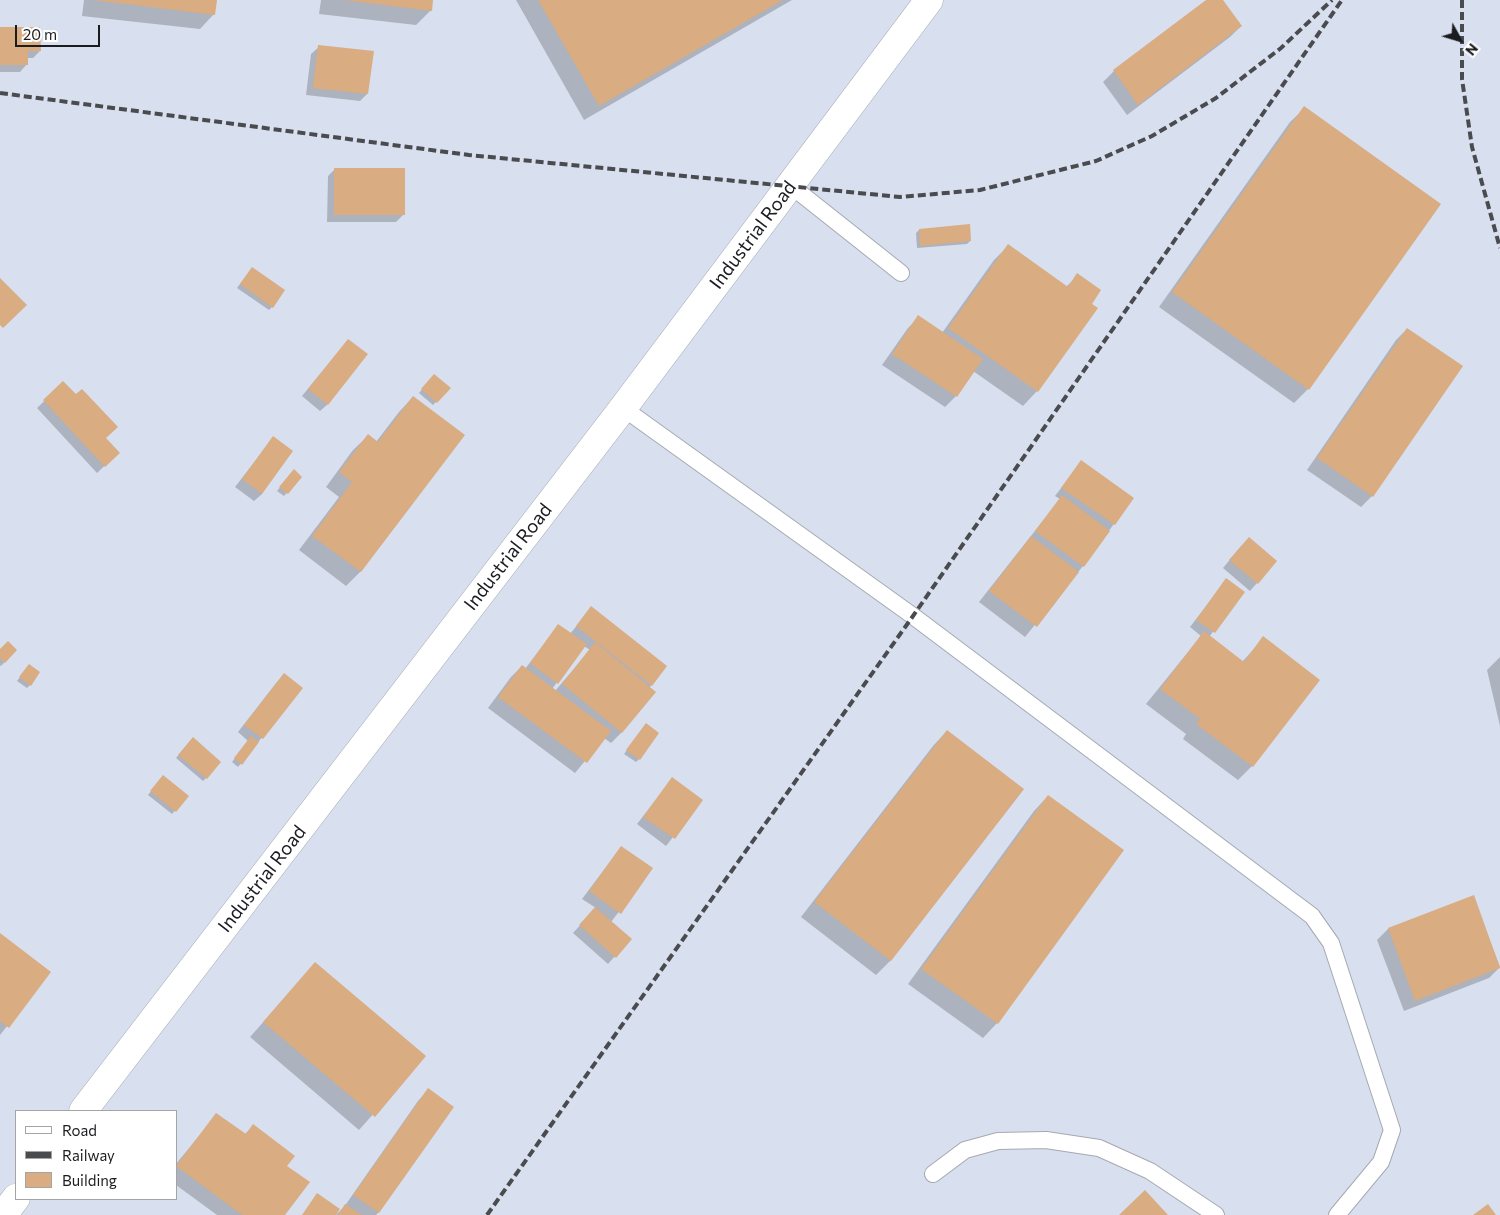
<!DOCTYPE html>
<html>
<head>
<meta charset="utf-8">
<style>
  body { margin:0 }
  #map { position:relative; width:1500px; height:1215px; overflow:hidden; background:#e5e9f1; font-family:Commissioner,sans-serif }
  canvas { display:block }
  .legend { position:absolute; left:15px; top:1110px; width:162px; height:90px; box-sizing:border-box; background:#fff; border:1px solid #a4a4a5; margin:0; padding:6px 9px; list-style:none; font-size:15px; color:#1b1c1f }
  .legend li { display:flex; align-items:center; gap:10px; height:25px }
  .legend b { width:25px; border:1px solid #a4a4a5 }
  .north { position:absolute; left:1435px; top:15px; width:50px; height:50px; -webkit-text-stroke:4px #fff; paint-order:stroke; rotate:129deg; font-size:14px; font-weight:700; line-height:20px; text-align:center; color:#1b1c1f }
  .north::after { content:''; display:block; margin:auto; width:18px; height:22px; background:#1b1c1f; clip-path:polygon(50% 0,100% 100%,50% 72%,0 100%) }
  .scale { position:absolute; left:15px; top:25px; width:85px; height:22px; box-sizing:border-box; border:2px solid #1b1c1f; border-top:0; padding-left:6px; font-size:15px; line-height:18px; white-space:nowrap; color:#1b1c1f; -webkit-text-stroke:4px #fff; paint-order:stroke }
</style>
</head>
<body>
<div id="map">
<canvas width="1500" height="1215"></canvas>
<ul class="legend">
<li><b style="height:6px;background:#fff"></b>Road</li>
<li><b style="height:6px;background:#494b4f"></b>Railway</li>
<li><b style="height:14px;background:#d9ac81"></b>Building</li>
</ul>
<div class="north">N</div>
<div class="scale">20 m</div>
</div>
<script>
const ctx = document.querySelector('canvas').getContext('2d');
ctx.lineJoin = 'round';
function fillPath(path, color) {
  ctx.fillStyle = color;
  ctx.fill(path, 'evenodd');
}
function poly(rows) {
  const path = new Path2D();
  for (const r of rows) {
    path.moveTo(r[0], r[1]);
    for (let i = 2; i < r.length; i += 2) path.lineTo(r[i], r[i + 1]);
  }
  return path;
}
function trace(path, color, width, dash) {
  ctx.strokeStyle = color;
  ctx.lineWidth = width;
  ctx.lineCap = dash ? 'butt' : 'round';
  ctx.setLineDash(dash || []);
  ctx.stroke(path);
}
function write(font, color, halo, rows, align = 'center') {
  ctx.font = font + ' Commissioner,sans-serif';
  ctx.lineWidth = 4.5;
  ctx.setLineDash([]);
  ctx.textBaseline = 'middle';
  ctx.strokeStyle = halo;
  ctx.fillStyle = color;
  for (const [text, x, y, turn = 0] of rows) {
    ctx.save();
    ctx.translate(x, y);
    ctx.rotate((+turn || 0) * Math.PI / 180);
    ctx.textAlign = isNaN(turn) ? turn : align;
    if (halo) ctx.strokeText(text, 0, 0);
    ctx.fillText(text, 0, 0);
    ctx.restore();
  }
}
fillPath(poly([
  [0,0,1500,0,1500,1215,0,1215],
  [16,1111,176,1111,176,1199,16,1199]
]), '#d8dfee');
fillPath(poly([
  [84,0,216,0,214,14,200,29,82,16],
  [321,0,432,0,431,10,416,25,319,14],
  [516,0,792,0,584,120],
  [1208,0,1221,0,1241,26,1230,37,1127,115,1103,82,1114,71],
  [0,28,40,51,33,58,27,58,27,64,20,72,0,72],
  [319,47,367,94,360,101,306,95,311,54],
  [1305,108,1308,389,1294,403,1159,307,1290,122],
  [335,169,403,215,396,222,327,222,328,176],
  [919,230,970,241,967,244,917,248,916,233],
  [1008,246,1066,287,1078,275,1090,304,1096,309,1037,391,1023,406,973,371,956,396,945,407,882,365,908,328,919,317,942,333,994,260],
  [249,272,272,307,269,310,237,288],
  [1407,329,1372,496,1361,507,1307,470,1396,340],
  [348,340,328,404,320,411,302,396],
  [431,379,449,388,433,405,419,393],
  [63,383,104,438,118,453,97,473,37,408],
  [413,397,463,435,360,572,346,586,299,550,339,497,326,487,353,450,368,436,376,442,399,412],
  [273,438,262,494,254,501,235,487],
  [1081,462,1133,498,1083,566,1025,637,979,602,1060,499,1055,496],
  [291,474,301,477,284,496,277,491],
  [1242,545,1276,561,1250,591,1223,568],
  [1226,580,1243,592,1209,637,1242,662,1264,638,1252,766,1238,780,1183,739,1186,734,1146,704,1201,636,1190,627],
  [591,608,666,667,649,688,622,732,611,743,604,738,575,773,488,708,511,677,522,666,525,669,558,626,570,634],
  [584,646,590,650,555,691,552,689],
  [16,650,1,666,0,665,0,651],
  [1500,657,1500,726,1487,670],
  [26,669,30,685,27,688,17,681],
  [277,682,302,688,238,767,232,762,248,741,238,732],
  [643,728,639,759,636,762,624,754],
  [947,731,1023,790,890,961,876,975,801,917,933,746],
  [190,742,206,778,203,781,176,758],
  [672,779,702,800,666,846,637,824],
  [160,780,187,796,172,814,148,795],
  [1048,796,1122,850,997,1023,983,1038,908,984,1034,811],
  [621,847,652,869,611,922,630,939,608,964,573,933,596,908,582,899],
  [1473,896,1500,967,1489,978,1404,1011,1377,940,1388,929],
  [0,935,50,972,0,1035],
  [315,964,424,1057,359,1130,250,1037],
  [428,1090,452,1107,378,1213,376,1215,336,1215,344,1207,418,1101],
  [217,1114,244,1135,253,1126,286,1166,284,1215,217,1215,176,1185,176,1164]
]), '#0003');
fillPath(poly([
  [93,0,217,0,215,15],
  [343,0,433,0,432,11],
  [538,0,783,0,599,106],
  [1206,0,1223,0,1242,26,1138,105,1113,70],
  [0,27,40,27,41,51,28,51,28,65,0,65],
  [318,45,374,51,368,94,313,88],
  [1304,106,1441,204,1309,390,1172,292],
  [334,168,405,168,405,215,334,215],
  [970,224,971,241,920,246,919,229],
  [1008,244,1068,287,1077,273,1101,290,1092,304,1098,308,1038,392,948,328],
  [252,267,285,290,273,308,240,284],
  [0,278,27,305,3,328,0,325],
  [918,315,983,359,957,397,892,354],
  [1407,328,1463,366,1373,497,1317,458],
  [348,339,368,354,328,405,308,389],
  [434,374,451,388,437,403,421,389],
  [63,381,76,394,82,389,118,427,106,438,120,453,105,467,43,400],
  [413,396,465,435,361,572,312,536,352,482,339,472,368,434,378,442],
  [273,436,293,451,262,494,242,479],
  [1081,460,1134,498,1115,525,1061,488],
  [294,469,302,477,288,494,279,487],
  [1062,495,1110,531,1084,567,1035,531],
  [1031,536,1079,572,1037,627,989,591],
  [1249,537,1277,561,1258,584,1229,560],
  [1226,578,1245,592,1215,633,1196,620],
  [591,606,667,666,652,686,576,626],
  [558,624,587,644,558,684,530,663],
  [1204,631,1244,662,1263,636,1320,680,1253,767,1196,724,1200,719,1160,689],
  [8,641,17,650,5,663,0,658,0,649],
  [595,642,656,692,622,733,562,684],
  [29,664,40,672,31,686,19,677],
  [522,665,611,731,587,763,498,697],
  [284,673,303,688,263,739,244,725],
  [646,723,659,733,640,760,626,750],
  [947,730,1024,789,891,961,814,902],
  [251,736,259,742,242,765,234,758],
  [193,737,221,762,207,779,178,755],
  [163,775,189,796,176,812,150,791],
  [672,777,703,800,675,839,643,817],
  [1048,795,1124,850,998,1024,921,969],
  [621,846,653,868,621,914,589,891],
  [1474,895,1500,968,1415,1001,1388,928],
  [595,907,632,939,616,958,579,925],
  [0,933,51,972,9,1028,0,1021],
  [315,962,426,1056,375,1117,263,1022],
  [428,1088,454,1107,379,1213,353,1195],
  [216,1113,246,1134,253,1124,295,1156,287,1166,310,1182,285,1215,242,1215,176,1166],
  [1145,1190,1168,1215,1119,1215],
  [317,1193,340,1209,336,1215,302,1215],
  [345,1204,362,1215,338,1215],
  [1488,1204,1496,1215,1473,1215]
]), '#d9ac81');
const service = poly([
  [790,185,901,273],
  [623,408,913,616,1312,916,1331,943,1392,1130,1381,1162,1337,1215],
  [933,1174,965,1150,998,1141,1046,1140,1099,1148,1150,1171,1216,1215]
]);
const tertiary = poly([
  [83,1111,623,408,929,0],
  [3,1215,16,1198]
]);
trace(service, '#a6a9b1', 18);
trace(tertiary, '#a6a9b1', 29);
trace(service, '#fff', 16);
trace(tertiary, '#fff', 28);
trace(poly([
  [1462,0,1462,79,1472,147,1500,248],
  [0,93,469,155,900,197,980,190,1096,161,1152,136,1216,98,1281,48,1332,0],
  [487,1215,913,616,1342,0]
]), '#494b4f', 4, [8, 4]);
write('19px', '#1b1c1f', '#fff', [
  ["Industrial Road",753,235,-53],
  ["Industrial Road",508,557,-52],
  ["Industrial Road",262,879,-52]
]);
</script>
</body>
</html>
